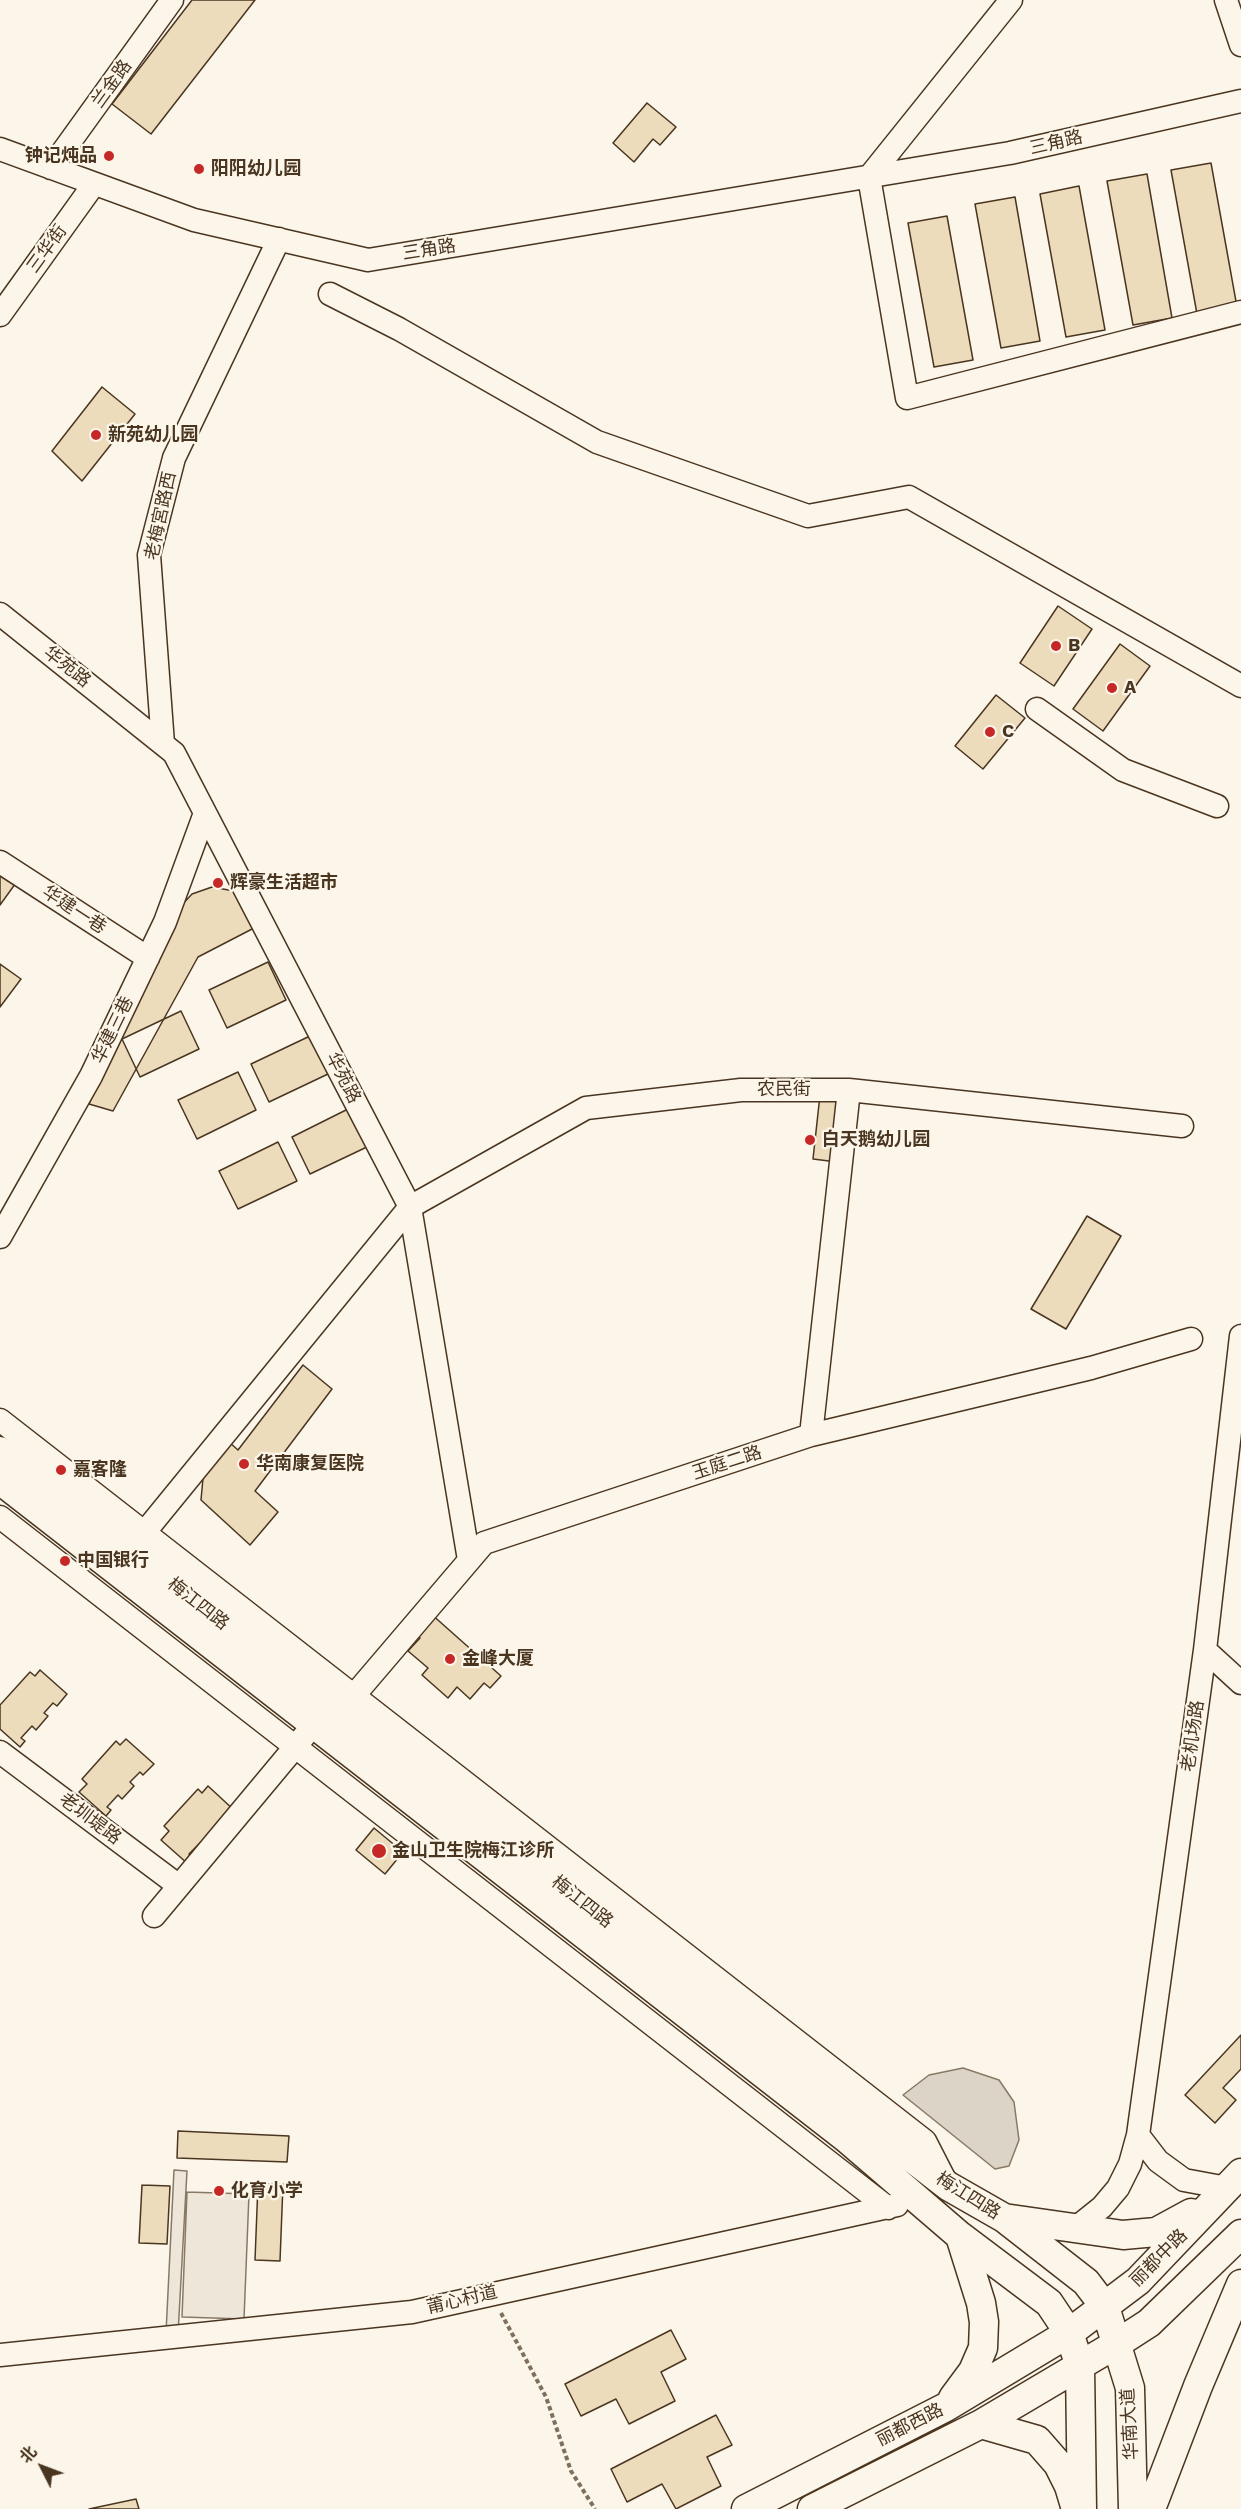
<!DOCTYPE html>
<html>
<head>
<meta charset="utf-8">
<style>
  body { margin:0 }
  #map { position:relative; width:1241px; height:2509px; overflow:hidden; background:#fbf6e9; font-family:"Work Sans","Noto Sans SC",sans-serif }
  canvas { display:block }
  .north { position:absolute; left:12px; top:2437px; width:60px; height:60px; -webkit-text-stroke:4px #fbf6e9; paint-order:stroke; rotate:312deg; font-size:16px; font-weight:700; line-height:24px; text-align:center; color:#4a3520 }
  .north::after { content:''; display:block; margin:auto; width:21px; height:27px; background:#4a3520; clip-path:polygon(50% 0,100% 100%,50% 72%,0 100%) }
</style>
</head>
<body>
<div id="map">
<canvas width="1241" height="2509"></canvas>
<div class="north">北</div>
</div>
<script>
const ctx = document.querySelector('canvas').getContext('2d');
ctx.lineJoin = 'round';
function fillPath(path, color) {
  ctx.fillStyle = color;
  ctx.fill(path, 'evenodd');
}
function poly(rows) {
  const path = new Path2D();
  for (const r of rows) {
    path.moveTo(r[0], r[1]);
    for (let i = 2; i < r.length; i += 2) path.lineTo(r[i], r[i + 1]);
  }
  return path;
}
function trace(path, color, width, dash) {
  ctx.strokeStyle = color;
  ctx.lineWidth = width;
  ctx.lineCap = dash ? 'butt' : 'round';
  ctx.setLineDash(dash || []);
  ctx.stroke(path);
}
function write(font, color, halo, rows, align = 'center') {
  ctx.font = font + ' "Work Sans","Noto Sans SC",sans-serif';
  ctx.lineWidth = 4.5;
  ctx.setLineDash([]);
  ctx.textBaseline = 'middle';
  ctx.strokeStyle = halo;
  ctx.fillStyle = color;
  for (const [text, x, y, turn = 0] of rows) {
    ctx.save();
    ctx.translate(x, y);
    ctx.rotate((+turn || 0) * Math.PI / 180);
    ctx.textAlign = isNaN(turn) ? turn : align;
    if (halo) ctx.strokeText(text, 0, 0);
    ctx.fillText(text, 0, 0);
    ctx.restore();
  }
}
const green = poly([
  [174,2170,187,2171,178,2334,166,2333,174,2170],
  [187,2192,249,2194,244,2319,182,2317,187,2192]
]);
fillPath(green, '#ede6d9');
trace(green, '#887966', 1.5);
const water = poly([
  [963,2068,999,2080,1014,2102,1019,2140,1009,2166,995,2169,903,2095,929,2075,963,2068]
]);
fillPath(water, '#dcd4c6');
trace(water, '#887966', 1.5);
const building = poly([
  [192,0,255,0,151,134,112,104,192,0],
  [647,103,676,127,660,145,653,139,634,162,613,143,647,103],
  [1211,163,1237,307,1197,314,1171,170,1211,163],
  [1147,174,1172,318,1133,325,1107,181,1147,174],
  [1079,186,1105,330,1066,337,1040,194,1079,186],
  [1015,197,1040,341,1001,348,975,204,1015,197],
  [947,216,973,360,934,367,908,223,947,216],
  [102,387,135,414,82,481,52,451,102,387],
  [1058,606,1092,629,1054,686,1020,663,1058,606],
  [1120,644,1150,666,1103,731,1073,709,1120,644],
  [996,695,1025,718,983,769,955,746,996,695],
  [0,856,23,873,0,905,0,856],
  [212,887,234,891,254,928,198,957,113,1111,89,1104,178,909,192,894,212,887],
  [268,962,286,1000,227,1028,209,990,268,962],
  [0,964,21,979,0,1007,0,964],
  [181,1011,199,1049,140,1077,122,1039,181,1011],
  [310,1036,328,1074,269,1102,251,1064,310,1036],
  [238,1072,256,1110,197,1139,178,1100,238,1072],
  [820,1095,843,1097,837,1162,813,1159,820,1095],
  [350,1108,369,1146,310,1174,292,1137,350,1108],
  [278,1142,297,1181,238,1209,219,1171,278,1142],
  [1087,1216,1121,1236,1066,1329,1031,1309,1087,1216],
  [303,1365,332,1389,255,1491,278,1512,250,1545,201,1500,203,1478,229,1442,238,1450,303,1365],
  [430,1613,501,1676,490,1688,484,1683,470,1699,457,1687,448,1698,422,1675,428,1668,408,1651,420,1638,413,1632,430,1613],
  [40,1670,67,1694,57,1706,53,1703,44,1713,48,1716,36,1730,32,1726,21,1738,25,1741,20,1747,0,1729,0,1705,30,1672,35,1676,40,1670],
  [126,1739,154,1764,143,1775,140,1772,130,1782,134,1786,122,1799,118,1795,107,1807,111,1810,106,1816,79,1792,87,1784,82,1779,116,1741,120,1745,126,1739],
  [208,1786,235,1811,204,1846,200,1843,189,1854,193,1858,188,1864,161,1840,169,1831,164,1826,198,1789,202,1793,208,1786],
  [374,1828,403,1852,385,1874,356,1850,374,1828],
  [1241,2035,1241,2069,1223,2088,1236,2100,1215,2123,1185,2095,1241,2035],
  [178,2131,289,2136,287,2162,177,2158,178,2131],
  [258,2184,283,2184,280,2261,255,2260,258,2184],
  [142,2185,170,2186,167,2244,139,2243,142,2185],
  [671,2330,686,2359,661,2372,675,2401,629,2424,616,2399,581,2416,565,2384,671,2330],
  [716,2415,732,2445,707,2457,721,2486,676,2509,662,2484,627,2502,611,2469,716,2415],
  [136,2499,139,2509,89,2509,136,2499]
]);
fillPath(building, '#ecdcbc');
trace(building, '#4a3520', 1.5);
const minor = poly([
  [1011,0,869,177,907,398,1241,312],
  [1226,0,1241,45],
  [0,149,194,220,368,260,1010,153,1241,101],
  [51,168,172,0],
  [330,294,399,329,597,442,808,516,909,497,1241,686],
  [0,315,94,184],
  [0,614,174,753,410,1207,135,1544],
  [1037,709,1123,770,1217,806],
  [163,744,149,555,174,458,279,239],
  [0,862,148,958],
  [0,1237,91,1076,165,922,205,813],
  [0,1420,925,2141,946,2182],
  [811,1435,849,1090],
  [0,1517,888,2208],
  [469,1560,410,1207,586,1108,741,1090,849,1090,1182,1126],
  [1205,1650,1241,1683],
  [345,1706,484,1543,811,1435,1091,1368,1191,1339],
  [0,1752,179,1886],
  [154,1916,305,1735],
  [1138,2135,1158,2161,1184,2180,1227,2188],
  [1077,2227,1102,2207,1118,2188,1130,2164,1138,2135,1205,1650,1241,1336],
  [0,2355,412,2312,897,2205]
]);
const major = poly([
  [0,1451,948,2186,1004,2218,1086,2282,1105,2307,1130,2388,1133,2509],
  [0,1480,846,2138,960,2236,1049,2303,1069,2333,1080,2366,1082,2509],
  [1004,2218,1123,2235,1156,2232,1191,2213],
  [953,2398,973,2371,983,2348,984,2322,981,2303,960,2236],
  [981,2424,1037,2440,1058,2464,1069,2486,1075,2506],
  [746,2509,946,2407,1069,2333,1138,2281,1241,2173],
  [812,2509,981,2424,1118,2343,1149,2323,1241,2234],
  [1151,2509,1198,2386,1241,2284]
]);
trace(minor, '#4a3520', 25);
trace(major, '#4a3520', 31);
trace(poly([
  [501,2313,546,2397,571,2471,595,2509]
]), '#7f6f5c', 4, [4.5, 3]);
trace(minor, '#fbf6e9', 22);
trace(major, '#fbf6e9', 28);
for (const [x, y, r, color] of [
  [109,156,6,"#c62828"],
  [199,169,6,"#c62828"],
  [96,435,6,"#c62828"],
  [1056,646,6,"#c62828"],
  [1112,688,6,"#c62828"],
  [990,732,6,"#c62828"],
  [218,883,6,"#c62828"],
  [810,1140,6,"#c62828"],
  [244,1464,6,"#c62828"],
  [61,1470,6,"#c62828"],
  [65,1561,6,"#c62828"],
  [450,1659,6,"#c62828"],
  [379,1851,8,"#c62828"],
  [219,2191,6,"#c62828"]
]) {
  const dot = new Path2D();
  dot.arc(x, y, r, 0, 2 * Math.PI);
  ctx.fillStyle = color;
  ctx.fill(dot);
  trace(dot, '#fbf6e9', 2);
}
write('18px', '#4a3520', '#fbf6e9', [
  ["兰金路",112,84,-54],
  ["三角路",1056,143,-13],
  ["三华街",47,249,-54],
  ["三角路",429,250,-9],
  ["老梅宮路西",161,516,-78],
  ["华苑路",67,667,38],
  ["华建一巷",74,910,33],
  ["华建三巷",113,1030,-64],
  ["华苑路",343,1078,63],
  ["农民街",784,1090],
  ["玉庭二路",727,1463,-18],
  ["梅江四路",198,1604,38],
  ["老机场路",1193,1736,-82],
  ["老圳堤路",90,1819,37],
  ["梅江四路",582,1902,38],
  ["梅江四路",968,2196,32],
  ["丽都中路",1159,2258,-45],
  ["莆心村道",462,2300,-13],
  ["华南大道",1130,2424,-93],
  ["丽都西路",910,2425,-27]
]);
write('bold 18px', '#4a3520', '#fbf6e9', [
  ["钟记炖品",97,156,"right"],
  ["阳阳幼儿园",211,169],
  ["新苑幼儿园",108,435],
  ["B",1068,646],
  ["A",1124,688],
  ["C",1002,732],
  ["辉豪生活超市",230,883],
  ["白天鹅幼儿园",822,1140],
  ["华南康复医院",256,1464],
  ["嘉客隆",73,1470],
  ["中国银行",77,1561],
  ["金峰大厦",462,1659],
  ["金山卫生院梅江诊所",392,1851],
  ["化育小学",231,2191]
], 'left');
</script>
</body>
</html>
